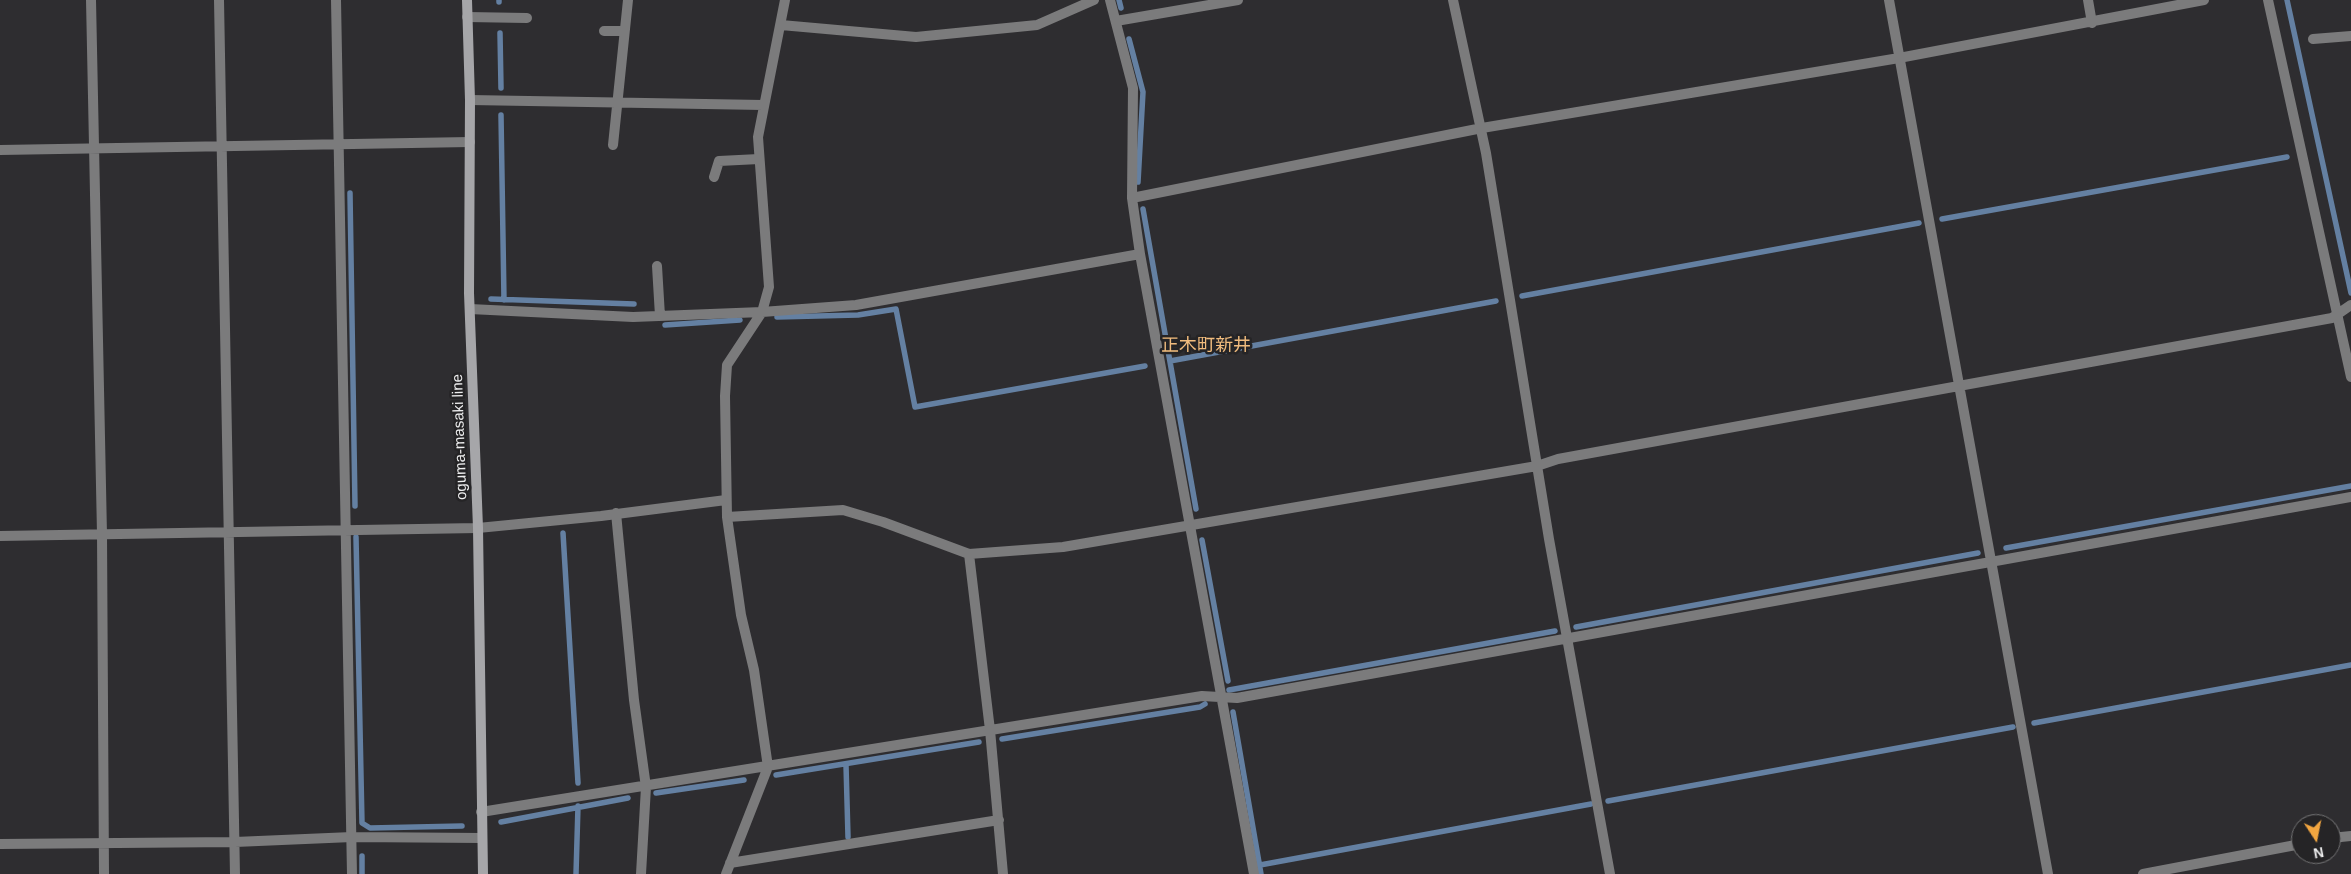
<!DOCTYPE html>
<html>
<head>
<meta charset="utf-8">
<style>
  body { margin:0 }
  #map { position:relative; width:2351px; height:874px; overflow:hidden; background:#2e2d30; font-family:Helvetica,sans-serif }
  canvas { display:block }
  .north { position:absolute; left:2291px; top:814px; width:50px; height:50px; box-sizing:border-box; background:#252426; border:1px solid #757576; border-radius:50%; rotate:169deg; font-size:14px; font-weight:700; line-height:20px; text-align:center; color:#eeeeef }
  .north::after { content:''; display:block; margin:auto; width:18px; height:22px; background:#f1a540; clip-path:polygon(50% 0,100% 100%,50% 72%,0 100%) }
</style>
</head>
<body>
<div id="map">
<canvas width="2351" height="874"></canvas>
<div class="north">N</div>
</div>
<script>
const ctx = document.querySelector('canvas').getContext('2d');
ctx.lineJoin = 'round';
function poly(rows) {
  const path = new Path2D();
  for (const r of rows) {
    path.moveTo(r[0], r[1]);
    for (let i = 2; i < r.length; i += 2) path.lineTo(r[i], r[i + 1]);
  }
  return path;
}
function trace(path, color, width, dash) {
  ctx.strokeStyle = color;
  ctx.lineWidth = width;
  ctx.lineCap = dash ? 'butt' : 'round';
  ctx.setLineDash(dash || []);
  ctx.stroke(path);
}
function write(font, color, halo, rows, align = 'center') {
  ctx.font = font + ' Helvetica,"Noto Sans JP",sans-serif';
  ctx.lineWidth = 5;
  ctx.setLineDash([]);
  ctx.textBaseline = 'middle';
  ctx.strokeStyle = halo;
  ctx.fillStyle = color;
  for (const [text, x, y, turn = 0] of rows) {
    ctx.save();
    ctx.translate(x, y);
    ctx.rotate((+turn || 0) * Math.PI / 180);
    ctx.textAlign = isNaN(turn) ? turn : align;
    if (halo) ctx.strokeText(text, 0, 0);
    ctx.fillText(text, 0, 0);
    ctx.restore();
  }
}
trace(poly([
  [499,0,499,2],
  [1119,0,1121,8],
  [2287,0,2351,293],
  [500,33,501,88],
  [1129,39,1143,92,1138,182],
  [501,115,504,300],
  [350,193,355,506],
  [1143,209,1196,509],
  [1942,219,2287,157],
  [1522,296,1919,223],
  [491,299,634,304],
  [777,317,858,315,896,309,915,407,1145,366],
  [665,325,740,320],
  [1170,361,1496,301],
  [563,533,578,783],
  [356,537,362,823,370,828,462,826],
  [1202,540,1228,681],
  [2006,548,2351,486],
  [1576,627,1978,553],
  [1229,690,1555,631],
  [1233,712,1261,874],
  [2034,723,2351,665],
  [1002,739,1200,707,1205,704],
  [846,765,848,837],
  [776,775,979,742],
  [656,793,744,780],
  [1608,801,2013,727],
  [501,822,628,798],
  [362,856,362,874],
  [1260,865,1591,804],
  [576,874,578,806]
]), '#6480a2', 5.5);
trace(poly([
  [91,0,102,534,104,874],
  [219,0,235,874],
  [336,0,352,874],
  [1110,0,1133,88,1132,198,1140,254,1254,874],
  [1453,0,1486,153,1549,539,1610,874],
  [1889,0,2048,874],
  [2088,0,2092,23],
  [2268,0,2351,377],
  [467,17,527,18],
  [1116,21,1238,0],
  [781,25,916,37,1037,25,1094,0],
  [604,31,623,31],
  [2313,39,2351,36],
  [470,100,763,105],
  [613,145,628,0],
  [0,150,470,142],
  [714,177,719,161,759,159],
  [1132,198,1482,128,1899,58,2204,0],
  [657,266,660,316],
  [470,309,633,317,762,312,856,305,1140,254],
  [616,513,634,700,646,787,641,874],
  [727,517,843,510,883,522,969,554,1063,547,1537,466,1558,459,2332,318,2351,305],
  [0,536,478,528,601,516,726,500],
  [969,554,990,730,1003,874],
  [481,812,1202,696,1237,698,2351,497],
  [2331,838,2351,836],
  [0,844,235,842,352,837,482,838],
  [730,863,999,820],
  [726,874,768,767,754,670,741,615,727,517,725,396,727,365,762,312,769,287,758,137,785,0],
  [2143,874,2301,844]
]), '#7b7b7c', 10);
trace(poly([
  [467,0,470,100,469,293,478,528,483,874]
]), '#a6a6a9', 10);
write('15px', '#eeeeef', '#252426', [
  ["oguma-masaki line",460,437,-92]
]);
write('18px', '#f1bc7e', '#252426', [
  ["正木町新井",1206,346]
]);
</script>
</body>
</html>
